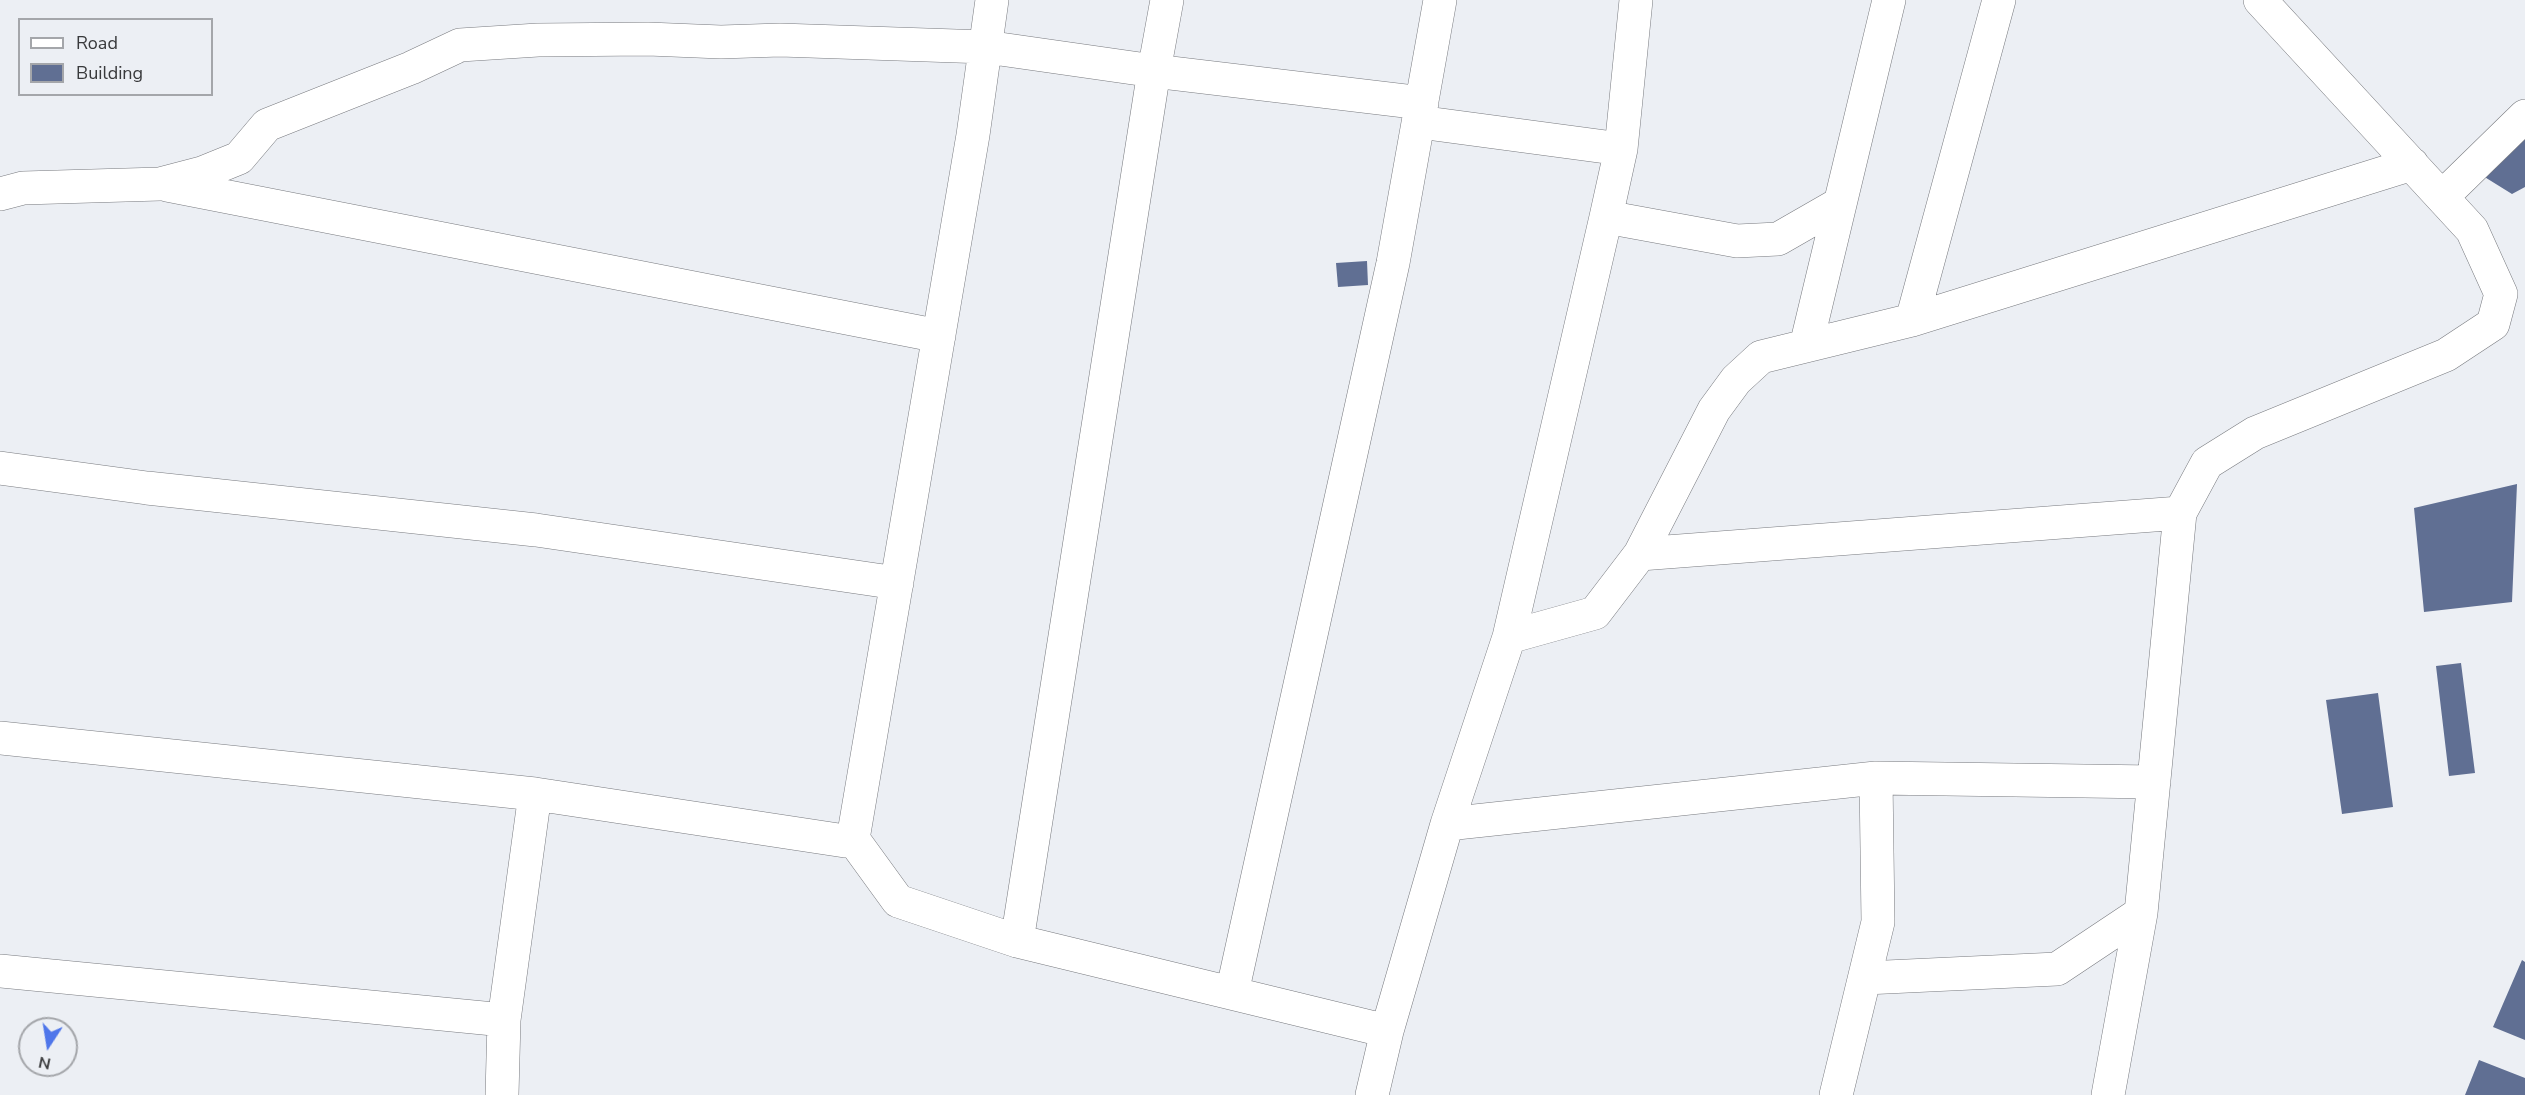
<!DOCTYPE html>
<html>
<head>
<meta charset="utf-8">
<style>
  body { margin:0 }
  #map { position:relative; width:2525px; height:1095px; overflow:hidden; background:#eceff4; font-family:"Nunito Sans",sans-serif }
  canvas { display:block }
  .legend { position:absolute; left:18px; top:18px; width:195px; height:78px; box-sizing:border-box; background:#eceff4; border:2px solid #a4a6aa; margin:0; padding:8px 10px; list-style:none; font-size:18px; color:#38393b }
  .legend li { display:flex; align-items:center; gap:12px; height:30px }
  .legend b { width:30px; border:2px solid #a4a6aa }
  .north { position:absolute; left:18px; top:1017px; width:60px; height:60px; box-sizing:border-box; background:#eceff4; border:2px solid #a4a6aa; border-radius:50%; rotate:192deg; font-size:16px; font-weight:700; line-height:24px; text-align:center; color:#38393b }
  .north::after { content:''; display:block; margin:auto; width:21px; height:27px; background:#4f76ea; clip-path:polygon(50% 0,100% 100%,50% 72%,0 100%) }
</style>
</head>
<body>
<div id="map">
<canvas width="2525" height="1095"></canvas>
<ul class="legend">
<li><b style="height:8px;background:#fff"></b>Road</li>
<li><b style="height:16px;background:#606f93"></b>Building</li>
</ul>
<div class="north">N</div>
</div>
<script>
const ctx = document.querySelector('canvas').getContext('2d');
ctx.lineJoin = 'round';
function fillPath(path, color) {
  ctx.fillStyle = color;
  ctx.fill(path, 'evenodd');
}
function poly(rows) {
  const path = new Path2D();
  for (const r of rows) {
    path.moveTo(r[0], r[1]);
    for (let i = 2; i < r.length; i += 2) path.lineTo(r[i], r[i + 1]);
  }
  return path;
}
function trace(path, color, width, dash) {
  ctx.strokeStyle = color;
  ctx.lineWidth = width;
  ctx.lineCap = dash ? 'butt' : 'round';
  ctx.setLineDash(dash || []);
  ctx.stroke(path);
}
fillPath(poly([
  [2525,139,2525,187,2512,194,2483,176],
  [1367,261,1368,285,1338,287,1336,263],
  [2517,484,2512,602,2424,612,2414,508],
  [2461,663,2475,773,2449,776,2436,666],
  [2378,693,2393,807,2342,814,2326,700],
  [2522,960,2525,962,2525,1040,2493,1027],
  [2479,1060,2525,1078,2525,1095,2465,1095]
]), '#606f93');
const street = poly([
  [1419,122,1621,149],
  [167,185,939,336],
  [0,194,23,188,160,184,202,173,239,158,267,125,411,68,460,45,538,40,648,39,721,42,780,40,986,47,1154,71,1422,103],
  [2442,197,2525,116],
  [1606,217,1737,241,1778,239,1839,204],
  [1912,320,1999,0],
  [1806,346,1889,0],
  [0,468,147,488,536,530,897,583],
  [1640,554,2180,513],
  [1509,637,1595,613,1640,554,1714,410,1736,380,1761,357,1912,320,2412,164],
  [0,738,535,794,845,841,853,839],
  [1447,824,1509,637,1606,217,1621,149,1636,0],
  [853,839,973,135,992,0],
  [853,839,898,901,1017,941,1387,1031],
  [1017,941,1154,71,1167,0],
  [0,971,504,1020],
  [1865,978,2057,969,2141,913],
  [1232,993,1393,263,1440,0],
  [502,1095,504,1020,535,794],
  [1372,1095,1387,1031,1447,824,1876,778,2154,782],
  [1836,1095,1878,922,1876,778],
  [2108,1095,2141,913,2180,513,2207,463,2255,433,2446,355,2493,324,2501,294,2472,230,2260,0]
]);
trace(street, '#787a7f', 34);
trace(street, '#fff', 33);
</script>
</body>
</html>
